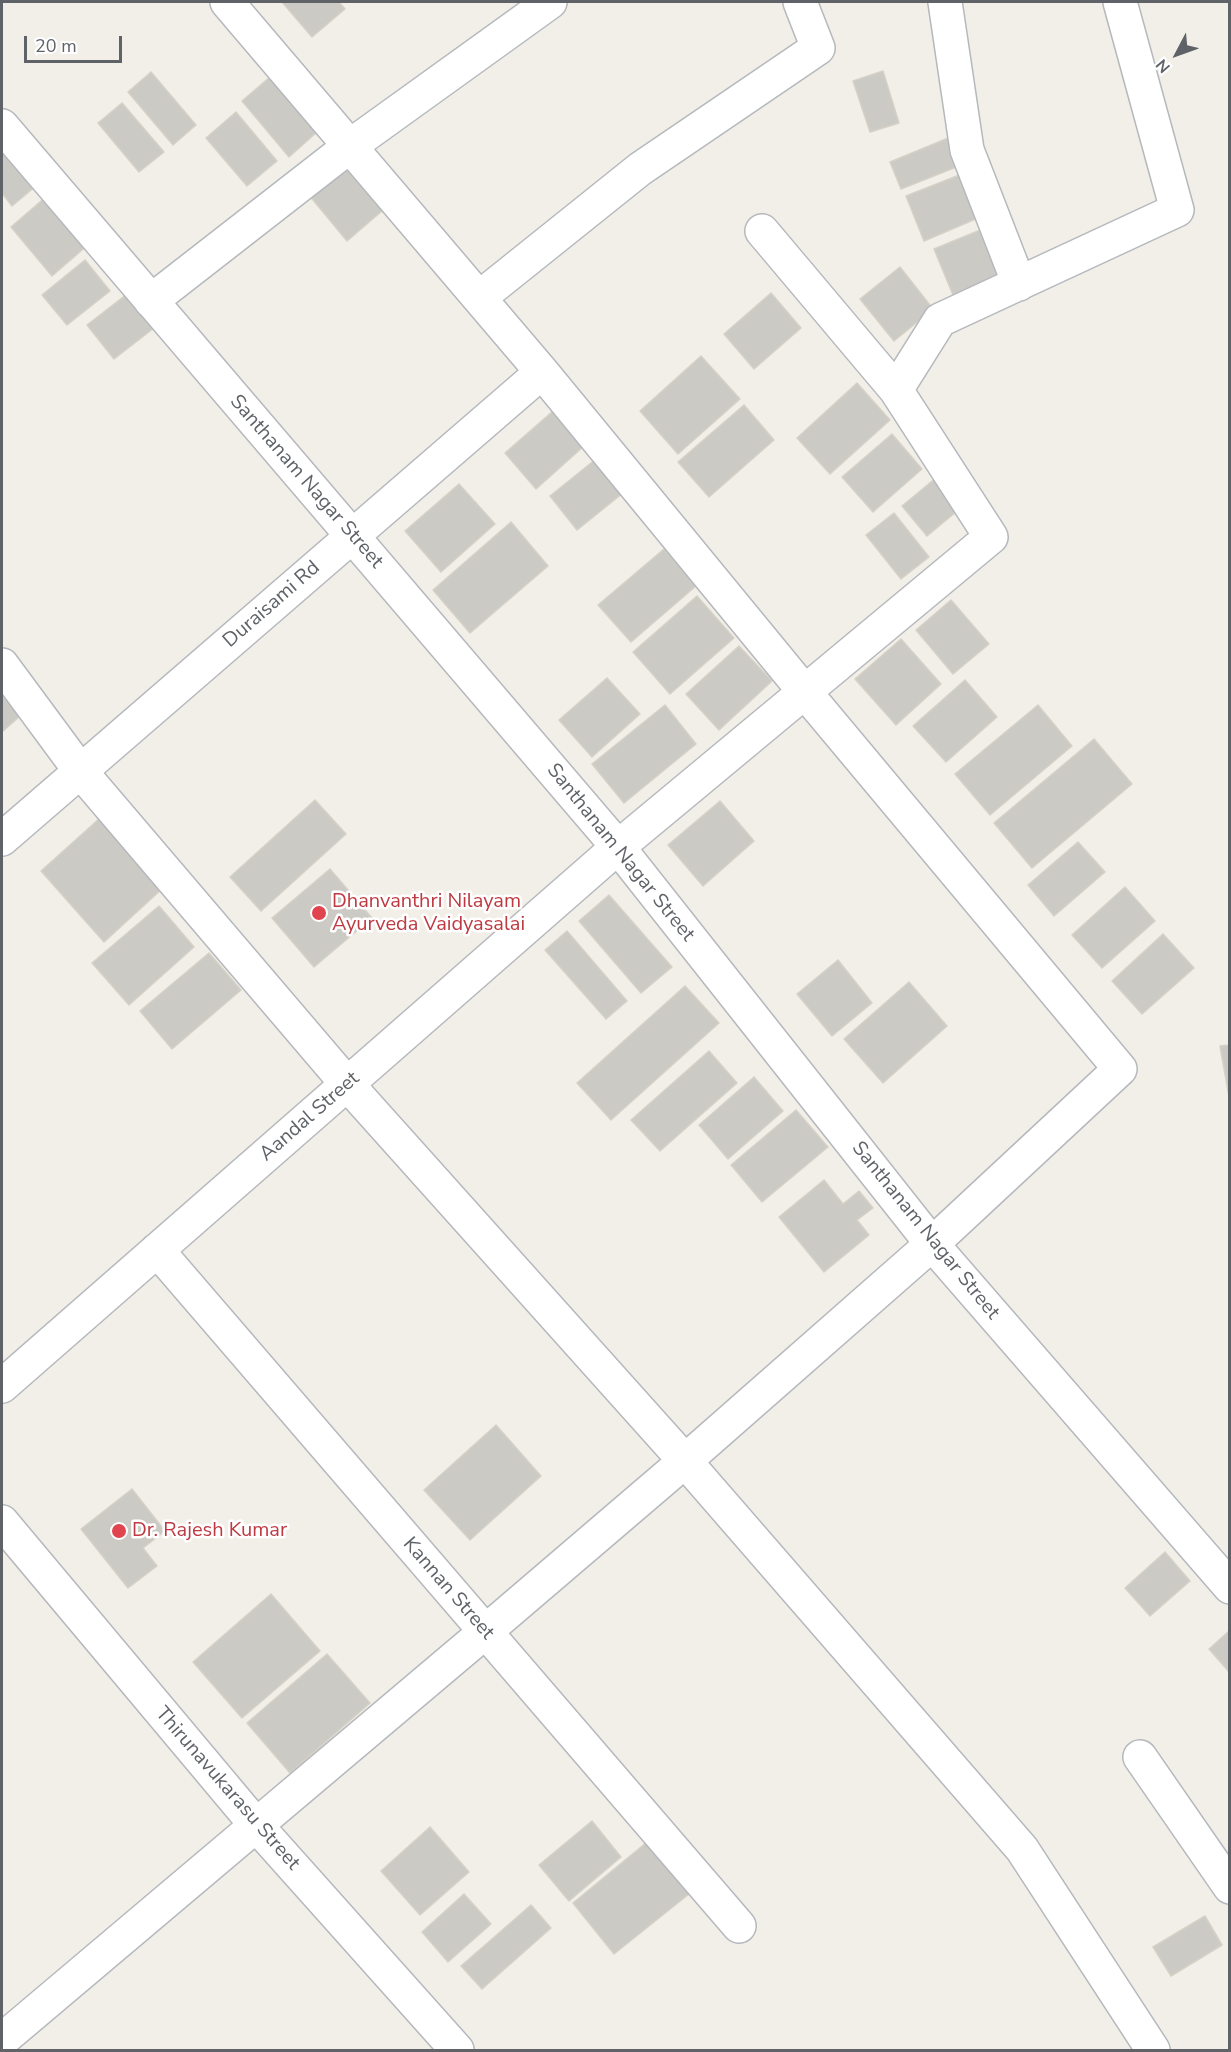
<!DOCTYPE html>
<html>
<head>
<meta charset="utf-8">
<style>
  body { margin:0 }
  #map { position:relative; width:1231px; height:2052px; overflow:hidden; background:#f1efe8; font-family:"Nunito Sans",sans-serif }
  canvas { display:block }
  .frame { position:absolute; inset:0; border:3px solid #5f6368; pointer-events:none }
  .north { position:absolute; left:1147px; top:24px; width:60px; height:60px; -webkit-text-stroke:4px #fff; paint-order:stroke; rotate:229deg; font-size:16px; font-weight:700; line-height:24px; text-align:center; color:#5f6368 }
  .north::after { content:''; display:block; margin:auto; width:21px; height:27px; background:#5f6368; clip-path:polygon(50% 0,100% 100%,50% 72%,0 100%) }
  .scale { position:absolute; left:24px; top:36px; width:98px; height:27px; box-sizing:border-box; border:3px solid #5f6368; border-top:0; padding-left:8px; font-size:18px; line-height:21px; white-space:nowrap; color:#5f6368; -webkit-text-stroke:4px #fff; paint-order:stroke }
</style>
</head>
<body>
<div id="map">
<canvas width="1231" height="2052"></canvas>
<div class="frame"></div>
<div class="north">N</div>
<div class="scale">20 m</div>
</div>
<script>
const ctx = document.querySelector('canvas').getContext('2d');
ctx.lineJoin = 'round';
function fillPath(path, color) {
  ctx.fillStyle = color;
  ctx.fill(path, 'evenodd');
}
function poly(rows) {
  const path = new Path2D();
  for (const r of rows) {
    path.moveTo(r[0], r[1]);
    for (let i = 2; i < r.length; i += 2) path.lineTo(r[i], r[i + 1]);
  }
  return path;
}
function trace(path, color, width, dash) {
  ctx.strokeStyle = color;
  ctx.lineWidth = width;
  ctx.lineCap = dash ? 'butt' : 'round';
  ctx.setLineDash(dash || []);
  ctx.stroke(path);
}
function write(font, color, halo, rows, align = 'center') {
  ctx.font = font + ' "Nunito Sans",sans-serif';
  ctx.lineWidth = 5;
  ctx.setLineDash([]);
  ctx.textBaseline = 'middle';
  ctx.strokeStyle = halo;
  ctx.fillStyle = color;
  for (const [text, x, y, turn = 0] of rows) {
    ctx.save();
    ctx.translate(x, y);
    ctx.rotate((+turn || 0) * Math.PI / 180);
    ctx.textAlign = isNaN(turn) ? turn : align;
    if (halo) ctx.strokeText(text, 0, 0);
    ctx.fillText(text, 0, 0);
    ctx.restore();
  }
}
const building = poly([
  [282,2,339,2,345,9,312,37,282,2],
  [883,71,899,123,870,132,853,81,883,71],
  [151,72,196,125,173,145,128,92,151,72],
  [270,77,317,132,289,157,242,101,270,77],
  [122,103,164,152,139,172,98,123,122,103],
  [236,112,277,161,247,186,206,138,236,112],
  [2,132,43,180,12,206,2,193,2,132],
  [958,134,969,162,901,189,890,162,958,134],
  [339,160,382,211,347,241,304,189,339,160],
  [967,172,985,215,924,241,906,196,967,172],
  [48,195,89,244,52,276,11,227,48,195],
  [990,226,1009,272,953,295,934,249,990,226],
  [85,260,110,291,67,325,42,295,85,260],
  [900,267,933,309,894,341,860,299,900,267],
  [771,293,801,328,754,369,724,334,771,293],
  [127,294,154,328,114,359,87,325,127,294],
  [701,356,740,399,678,454,640,411,701,356],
  [857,383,890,420,830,474,797,438,857,383],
  [744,405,774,440,709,497,678,462,744,405],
  [553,411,584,446,536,489,505,453,553,411],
  [892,434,922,469,873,512,842,477,892,434],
  [596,459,623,493,577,530,550,496,596,459],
  [937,477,962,507,927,536,902,506,937,477],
  [459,484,495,524,441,572,405,531,459,484],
  [894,513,929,557,901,579,866,535,894,513],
  [511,522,548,566,470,633,433,590,511,522],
  [664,549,696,586,631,642,598,605,664,549],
  [697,596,734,638,670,694,633,652,697,596],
  [951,600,989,644,953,674,916,630,951,600],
  [901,639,941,684,896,725,855,679,901,639],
  [739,646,772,681,719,730,686,694,739,646],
  [607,678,640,714,592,757,559,720,607,678],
  [965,680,997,717,946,762,913,726,965,680],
  [2,696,20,716,2,732,2,696],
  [665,705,696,744,624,803,592,764,665,705],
  [1038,705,1072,746,990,815,955,774,1038,705],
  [1094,739,1132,784,1032,868,994,823,1094,739],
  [315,800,346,834,261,911,230,877,315,800],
  [720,801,754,841,703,886,668,845,720,801],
  [100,818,163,888,104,942,41,871,100,818],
  [1078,842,1105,872,1054,916,1028,885,1078,842],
  [330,869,372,918,314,967,272,918,330,869],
  [1125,887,1155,921,1102,968,1072,935,1125,887],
  [609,895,672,967,641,993,579,921,609,895],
  [159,906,194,947,129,1005,92,963,159,906],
  [567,931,627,1001,606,1019,545,950,567,931],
  [1163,934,1194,968,1142,1014,1112,981,1163,934],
  [209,953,241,990,172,1049,140,1011,209,953],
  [838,960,872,1003,832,1036,797,994,838,960],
  [909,982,947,1026,883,1083,844,1039,909,982],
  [685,986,719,1023,611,1120,577,1083,685,986],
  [1230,1045,1230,1102,1220,1046,1230,1045],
  [709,1051,737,1083,660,1151,631,1120,709,1051],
  [754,1077,783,1111,728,1159,699,1125,754,1077],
  [796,1110,828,1147,762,1202,731,1165,796,1110],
  [824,1180,843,1204,859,1191,873,1208,857,1220,869,1235,824,1272,779,1217,824,1180],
  [496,1425,541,1476,470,1540,424,1490,496,1425],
  [132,1489,165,1531,143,1548,157,1566,128,1588,81,1529,132,1489],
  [1165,1552,1190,1581,1150,1616,1125,1588,1165,1552],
  [271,1594,320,1651,242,1718,193,1662,271,1594],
  [1228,1632,1230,1634,1230,1673,1209,1649,1228,1632],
  [327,1654,370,1703,290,1773,247,1723,327,1654],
  [592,1821,621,1857,569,1901,539,1865,592,1821],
  [430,1827,469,1872,420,1915,381,1871,430,1827],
  [647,1842,689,1894,614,1954,573,1903,647,1842],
  [464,1894,491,1924,448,1962,422,1932,464,1894],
  [531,1905,551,1928,482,1989,461,1966,531,1905],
  [1205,1916,1222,1945,1171,1976,1153,1947,1205,1916]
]);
fillPath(building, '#cccac5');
trace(building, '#d6d1c6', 1.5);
const minor = poly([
  [945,2,967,150,1019,284],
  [2,126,618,847,932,1244,1230,1587],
  [762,231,896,390],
  [479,298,640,169,818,48,800,2],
  [151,301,350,146,550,2],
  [2,665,81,772,348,1085,685,1461,1022,1849,1153,2050],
  [2,839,542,372],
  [157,1250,739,1926],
  [2,1386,618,847,991,537,896,390,940,320,1177,210,1120,2],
  [2,1522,256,1825,457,2050],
  [1140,1757,1230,1887],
  [2,2040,485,1632,685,1461,932,1244,1120,1069,804,691,542,372,227,2]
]);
trace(minor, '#b5b8bc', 36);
trace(minor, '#fff', 33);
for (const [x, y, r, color] of [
  [319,913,8,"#e0444e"],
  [119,1531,8,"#e0444e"]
]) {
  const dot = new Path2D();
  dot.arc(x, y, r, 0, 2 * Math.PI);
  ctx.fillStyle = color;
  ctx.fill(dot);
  trace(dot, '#fff', 2);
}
write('20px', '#5f6368', '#fff', [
  ["Santhanam Nagar Street",306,482,49],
  ["Duraisami Rd",272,605,-41],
  ["Santhanam Nagar Street",620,853,51],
  ["Aandal Street",310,1117,-41],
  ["Santhanam Nagar Street",925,1231,51],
  ["Kannan Street",448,1589,49],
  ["Thirunavukarasu Street",227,1789,49]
]);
write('20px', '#be3a42', '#fff', [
  ["Dhanvanthri Nilayam",332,902],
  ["Ayurveda Vaidyasalai",332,925],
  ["Dr. Rajesh Kumar",132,1531]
], 'left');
</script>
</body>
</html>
